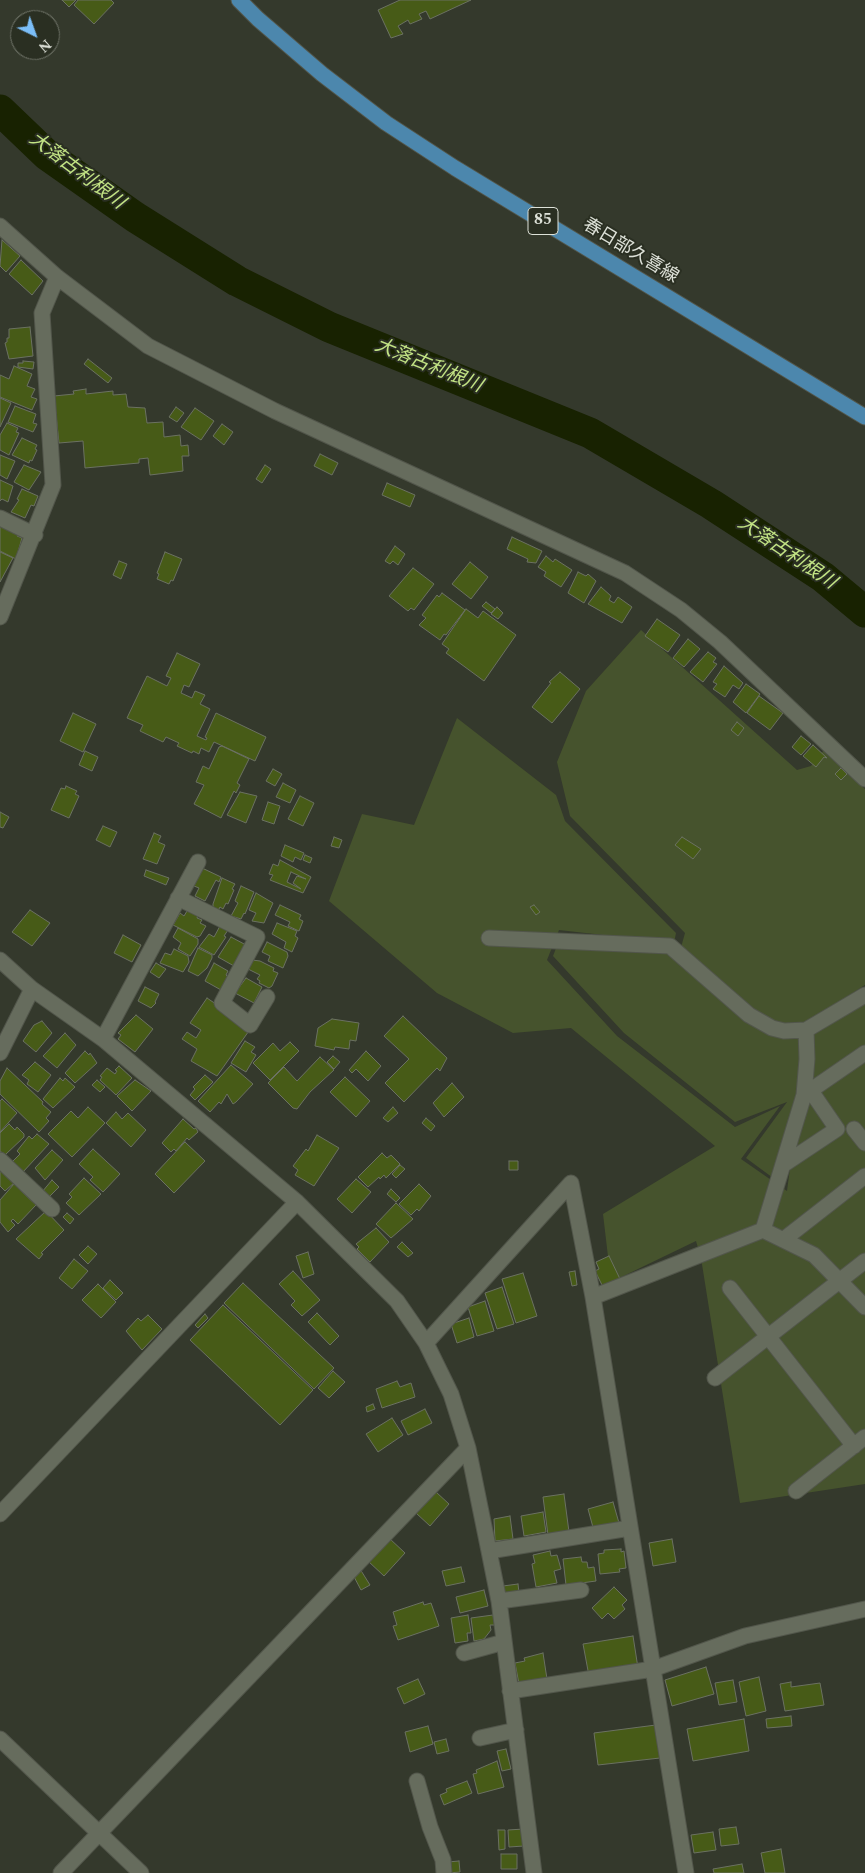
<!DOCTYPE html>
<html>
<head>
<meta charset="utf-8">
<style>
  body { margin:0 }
  #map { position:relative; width:865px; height:1873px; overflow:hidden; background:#34392c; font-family:Spectral,serif }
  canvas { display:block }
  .north { position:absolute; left:10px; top:10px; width:50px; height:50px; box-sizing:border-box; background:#2a2f22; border:1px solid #72766b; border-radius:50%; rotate:138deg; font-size:14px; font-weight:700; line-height:20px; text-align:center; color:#dde1d8 }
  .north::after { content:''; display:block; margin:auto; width:18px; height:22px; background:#7bbef8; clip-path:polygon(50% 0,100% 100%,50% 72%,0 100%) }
</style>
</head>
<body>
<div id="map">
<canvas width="865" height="1873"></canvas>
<div class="north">N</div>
</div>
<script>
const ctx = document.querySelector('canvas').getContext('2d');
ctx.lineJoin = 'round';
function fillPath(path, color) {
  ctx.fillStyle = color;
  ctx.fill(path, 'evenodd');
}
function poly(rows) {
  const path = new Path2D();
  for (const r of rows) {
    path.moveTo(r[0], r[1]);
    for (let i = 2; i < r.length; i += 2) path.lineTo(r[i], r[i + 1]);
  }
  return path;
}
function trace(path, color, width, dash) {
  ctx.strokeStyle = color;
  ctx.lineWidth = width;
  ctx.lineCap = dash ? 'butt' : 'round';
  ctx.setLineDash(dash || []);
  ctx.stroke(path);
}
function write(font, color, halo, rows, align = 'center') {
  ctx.font = font + ' Spectral,"Noto Sans JP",serif';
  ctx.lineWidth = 4;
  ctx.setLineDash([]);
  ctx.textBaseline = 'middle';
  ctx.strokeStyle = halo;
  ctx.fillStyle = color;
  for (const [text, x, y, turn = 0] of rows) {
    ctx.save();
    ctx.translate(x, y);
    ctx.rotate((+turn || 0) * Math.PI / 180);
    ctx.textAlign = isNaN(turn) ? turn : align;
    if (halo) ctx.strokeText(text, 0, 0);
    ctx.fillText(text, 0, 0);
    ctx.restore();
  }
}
fillPath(poly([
  [641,630,797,770,811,766,824,750,865,789,865,985,807,1022,784,1186,746,1158,787,1102,735,1122,624,1033,553,956,560,938,680,951,685,933,570,816,557,762,586,691],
  [457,718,556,795,565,821,676,933,674,943,559,930,547,960,617,1036,735,1127,780,1106,741,1159,787,1191,809,1023,865,988,865,1484,740,1503,701,1258,696,1241,611,1282,603,1214,715,1146,571,1028,513,1033,437,993,329,901,362,814,414,825]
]), '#46532d');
trace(poly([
  [0,110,47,155,135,217,237,281,329,327,590,433,711,504,823,577,865,612]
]), '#182201', 31);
const building = poly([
  [62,0,76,0,69,7,62,0],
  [78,0,111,0,114,3,94,24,74,5,78,0],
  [400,0,471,0,430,19,426,11,419,14,422,19,410,24,408,20,398,26,403,34,391,38,378,10,400,0],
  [2,240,20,256,6,272,0,266,2,240],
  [21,260,43,281,32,295,9,274,21,260],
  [30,327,33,356,9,359,5,343,7,342,7,338,9,338,9,329,30,327],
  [88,359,112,378,108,383,84,364,88,359],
  [23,361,34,362,33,369,18,367,18,363,23,363,23,361],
  [14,366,32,374,27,386,35,389,31,397,37,399,32,410,0,397,0,375,9,379,14,366],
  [86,389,86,394,113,391,113,395,126,394,128,407,145,408,147,423,163,422,164,437,180,435,181,446,188,445,189,456,182,456,183,471,150,475,148,458,139,459,139,463,85,468,83,441,59,443,54,396,74,394,73,391,86,389],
  [0,398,11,403,0,427,0,398],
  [15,406,36,414,33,423,37,424,33,432,8,422,15,406],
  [176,407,184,413,177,422,169,417,176,407],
  [195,408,214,421,201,440,181,427,195,408],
  [7,423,18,428,16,432,19,433,9,455,0,450,0,435,7,423],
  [222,424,233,432,224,445,213,436,222,424],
  [22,438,37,445,35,449,37,450,32,461,30,460,29,463,12,455,22,438],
  [320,454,338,463,332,475,314,466,320,454],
  [0,455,15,461,7,479,0,475,0,455],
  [24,465,41,472,29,490,14,482,24,465],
  [265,465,271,469,262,483,256,479,265,465],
  [0,480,13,486,8,502,2,499,0,501,0,480],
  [387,483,415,495,410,507,382,495,387,483],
  [22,489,38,496,34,506,31,505,25,518,11,512,19,500,17,499,22,489],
  [0,526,19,534,17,536,22,538,16,559,0,551,0,526],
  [512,537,542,551,536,563,527,562,528,559,507,549,512,537],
  [395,546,405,554,398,565,393,561,390,564,385,561,395,546],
  [0,552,13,558,0,582,0,552],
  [165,552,182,559,173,581,171,580,169,584,157,579,159,574,157,573,165,552],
  [546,556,553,562,555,559,572,570,561,587,544,576,546,572,538,567,546,556],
  [119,561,127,564,121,579,113,575,119,561],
  [470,562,488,577,471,599,452,584,470,562],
  [413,568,434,584,414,610,411,608,408,611,389,596,413,568],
  [578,572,586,576,588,574,596,581,584,603,568,593,578,572],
  [601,587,611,596,609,600,614,603,618,597,632,607,622,623,588,604,601,587],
  [442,593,465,610,446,635,444,634,440,640,419,625,426,618,422,615,437,595,439,597,442,593],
  [486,602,495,609,491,613,482,606,486,602],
  [497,607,503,613,498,619,491,614,497,607],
  [466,609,478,618,483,611,516,635,484,681,446,653,449,649,442,644,466,609],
  [657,619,680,635,668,652,645,636,657,619],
  [688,639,700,649,684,667,673,658,688,639],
  [708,652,716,658,713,662,717,664,703,682,690,672,708,652],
  [177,653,200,664,189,687,184,685,181,693,192,698,195,691,205,695,200,704,210,709,197,736,206,740,207,738,205,737,216,713,266,737,255,761,214,742,209,752,201,748,199,754,193,751,192,753,177,746,179,743,166,737,163,742,140,731,143,725,127,718,147,676,167,686,171,678,166,676,177,653],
  [724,666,743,683,739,689,733,685,725,697,713,689,717,684,713,682,724,666],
  [560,672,580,689,552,723,532,707,551,683,549,682,560,672],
  [746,684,760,694,746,713,733,702,746,684],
  [759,696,783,713,770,730,747,713,759,696],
  [73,713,96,724,83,752,60,741,73,713],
  [737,722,744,728,738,736,731,730,737,722],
  [801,736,811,744,801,755,792,747,801,736],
  [813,745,827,758,824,757,816,767,803,756,813,745],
  [222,746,249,759,237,783,240,785,236,793,234,791,221,818,194,804,204,785,196,782,203,766,209,769,219,747,222,746],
  [85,751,98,757,92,771,79,765,85,751],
  [841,768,847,774,841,780,835,774,841,768],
  [273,769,282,774,275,786,266,781,273,769],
  [283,783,296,790,290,803,276,797,283,783],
  [66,786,77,791,75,794,79,796,69,818,51,810,61,788,65,789,66,786],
  [240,792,257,796,246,823,227,815,240,792],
  [300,796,314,803,303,826,288,819,300,796],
  [268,802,280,806,274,824,262,820,268,802],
  [0,812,9,817,3,828,0,827,0,812],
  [103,826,117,832,110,847,96,840,103,826],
  [154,833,161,836,158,842,165,845,157,864,143,859,154,833],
  [334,837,342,840,339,848,331,846,334,837],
  [682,837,701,849,693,859,675,845,682,837],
  [285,845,304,853,301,860,295,857,293,862,281,856,285,845],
  [305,855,312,858,310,863,303,860,305,855],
  [280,860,311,877,303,893,270,880,273,875,269,874,273,864,278,866,280,860],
  [291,872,306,879,297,876,293,883,301,889,287,882,291,872],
  [202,868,221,877,219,882,216,880,205,901,195,896,199,888,194,886,202,868],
  [146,870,169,878,166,885,144,876,146,870],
  [222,878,235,884,232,889,234,890,228,904,226,903,223,909,220,907,218,911,213,908,213,904,222,878],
  [241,886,254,892,245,914,244,913,241,919,231,916,238,903,235,901,241,886],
  [256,893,273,903,264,923,252,921,256,913,249,910,256,893],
  [280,905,301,915,299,919,303,921,299,931,288,926,290,922,275,915,280,905],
  [534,905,540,912,536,915,530,907,534,905],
  [30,910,50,923,32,946,12,932,30,910],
  [187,911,198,915,197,918,202,920,200,923,206,926,200,936,197,937,173,925,180,913,184,916,187,911],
  [277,923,297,931,295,936,298,938,292,952,284,948,286,942,272,934,277,923],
  [220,926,228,930,224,936,226,937,214,955,199,947,209,934,214,937,220,926],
  [178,928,198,939,198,944,190,956,178,949,181,943,173,937,178,928],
  [123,935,141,945,132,962,114,953,123,935],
  [231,937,246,945,234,966,218,957,231,937],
  [267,942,287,952,288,956,283,968,268,961,270,956,262,952,267,942],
  [198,948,212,955,212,958,207,968,198,976,188,971,198,948],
  [174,949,188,956,189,962,183,972,160,963,165,953,171,955,174,949],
  [252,960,260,961,274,968,273,971,278,973,272,986,269,988,259,983,260,981,257,979,260,975,248,969,252,960],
  [156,963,166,969,159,978,150,972,156,963],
  [214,963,228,971,226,975,228,977,221,990,205,981,214,963],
  [246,978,262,987,254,1003,235,993,246,978],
  [145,987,159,994,155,1002,156,1003,151,1008,138,1001,145,987],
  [207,998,251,1028,217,1076,191,1061,197,1049,182,1039,187,1032,196,1038,201,1030,190,1023,207,998],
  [136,1015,153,1029,135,1052,118,1039,121,1035,118,1033,136,1015],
  [403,1016,447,1058,440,1071,437,1068,404,1102,385,1083,409,1059,384,1036,403,1016],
  [332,1019,359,1023,356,1041,350,1040,349,1049,335,1047,334,1050,315,1046,318,1028,332,1019],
  [42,1021,52,1033,36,1052,23,1041,34,1025,42,1021],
  [65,1033,76,1045,57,1068,43,1056,65,1033],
  [245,1041,255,1047,251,1052,256,1055,246,1072,231,1063,245,1041],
  [290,1042,299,1051,270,1080,253,1063,273,1043,280,1051,290,1042],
  [85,1051,89,1055,90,1053,97,1063,75,1083,65,1073,85,1051],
  [366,1051,381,1066,368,1081,356,1069,352,1073,349,1070,366,1051],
  [333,1056,340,1062,334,1069,327,1062,333,1056],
  [320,1057,334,1070,310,1092,297,1109,293,1108,268,1083,284,1067,297,1081,320,1057],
  [35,1062,51,1075,38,1092,27,1084,29,1080,22,1075,35,1062],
  [231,1065,253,1084,236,1102,233,1104,227,1094,221,1104,219,1102,210,1112,198,1101,231,1065],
  [119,1066,132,1078,116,1095,100,1080,102,1077,100,1076,107,1068,115,1074,117,1071,115,1070,119,1066],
  [7,1068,43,1102,42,1104,51,1112,46,1118,49,1121,39,1132,0,1094,0,1081,7,1068],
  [205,1075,213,1082,195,1100,190,1095,195,1089,193,1087,205,1075],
  [345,1077,370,1101,356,1117,330,1092,345,1077],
  [60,1078,63,1081,65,1078,75,1087,53,1108,43,1099,60,1078],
  [97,1080,105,1087,100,1092,92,1085,97,1080],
  [135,1080,151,1091,132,1111,117,1096,135,1080],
  [452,1083,464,1097,444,1117,433,1103,452,1083],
  [2,1099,17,1113,0,1132,0,1101,2,1099],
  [88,1107,105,1123,72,1157,48,1134,71,1111,78,1118,88,1107],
  [393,1107,398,1113,388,1122,383,1118,393,1107],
  [116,1112,122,1119,128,1113,146,1130,131,1147,106,1123,116,1112],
  [426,1118,435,1126,431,1131,422,1123,426,1118],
  [183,1119,194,1129,196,1128,198,1132,189,1140,187,1138,176,1151,174,1149,171,1152,162,1143,183,1119],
  [9,1124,15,1130,17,1127,24,1134,24,1137,5,1155,0,1151,0,1133,9,1124],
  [37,1134,49,1144,22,1173,11,1163,20,1154,17,1151,29,1136,32,1139,37,1134],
  [317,1135,339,1148,314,1186,295,1175,298,1170,293,1166,306,1149,308,1151,317,1135],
  [185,1142,205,1161,174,1193,155,1174,185,1142],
  [93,1149,120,1174,103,1192,90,1180,93,1177,79,1164,93,1149],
  [52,1150,63,1160,45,1180,35,1168,52,1150],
  [382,1153,387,1158,391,1155,400,1164,386,1178,384,1175,380,1179,379,1177,368,1187,358,1177,382,1153],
  [509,1161,518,1161,518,1170,509,1170,509,1161],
  [400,1165,405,1169,396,1178,392,1174,400,1165],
  [0,1167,15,1182,5,1191,0,1186,0,1167],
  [84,1178,101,1194,79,1215,66,1203,72,1197,69,1194,84,1178],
  [356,1179,371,1192,352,1213,337,1199,356,1179],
  [52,1180,59,1187,48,1198,42,1192,52,1180],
  [14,1184,36,1205,18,1224,13,1219,11,1221,15,1225,8,1232,0,1222,0,1200,14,1184],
  [419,1184,431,1196,419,1211,417,1209,411,1215,399,1204,419,1184],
  [391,1189,400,1198,396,1202,387,1194,391,1189],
  [396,1203,413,1219,391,1238,376,1224,396,1203],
  [46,1211,64,1230,41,1253,43,1254,39,1259,16,1239,46,1211],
  [67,1213,74,1219,70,1224,63,1217,67,1213],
  [376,1228,389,1242,370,1262,357,1249,359,1247,356,1244,376,1228],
  [402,1242,413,1253,408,1257,397,1247,402,1242],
  [88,1246,97,1254,88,1264,79,1255,88,1246],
  [308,1252,314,1274,303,1278,296,1256,308,1252],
  [609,1256,620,1279,603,1287,595,1271,599,1269,596,1262,609,1256],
  [74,1259,88,1271,72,1289,59,1278,74,1259],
  [293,1271,320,1300,302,1316,291,1305,295,1301,279,1284,293,1271],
  [575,1271,577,1285,572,1286,569,1272,575,1271],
  [523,1273,537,1316,516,1323,502,1279,523,1273],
  [110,1280,123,1293,116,1300,103,1288,110,1280],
  [243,1283,334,1368,314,1389,224,1303,243,1283],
  [98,1284,116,1302,101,1318,82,1300,98,1284],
  [502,1287,514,1324,497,1329,485,1293,502,1287],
  [485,1301,494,1331,477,1336,468,1307,485,1301],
  [223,1305,313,1390,280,1425,190,1340,223,1305],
  [317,1313,339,1336,330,1345,308,1322,317,1313],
  [205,1314,208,1318,198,1328,195,1325,205,1314],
  [148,1315,162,1329,142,1350,126,1331,138,1318,141,1321,148,1315],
  [469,1318,474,1337,457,1343,451,1324,469,1318],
  [333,1371,345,1382,329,1398,318,1388,333,1371],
  [397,1381,400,1387,411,1383,415,1397,382,1408,376,1389,397,1381],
  [373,1404,375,1409,367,1412,366,1407,373,1404],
  [425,1409,432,1423,408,1435,401,1421,425,1409],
  [392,1418,403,1435,378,1452,366,1434,392,1418],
  [436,1492,449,1504,430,1526,416,1513,436,1492],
  [564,1494,569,1532,548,1535,543,1497,564,1494],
  [613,1502,619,1523,594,1531,588,1509,613,1502],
  [543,1512,546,1532,524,1536,521,1516,543,1512],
  [510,1516,513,1539,495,1541,494,1519,510,1516],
  [389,1538,405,1553,384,1576,368,1561,389,1538],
  [672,1539,676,1562,653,1566,649,1543,672,1539],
  [621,1549,621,1552,624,1551,626,1568,619,1569,620,1572,600,1574,598,1554,604,1553,604,1550,621,1549],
  [550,1551,551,1556,557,1555,561,1569,554,1571,557,1583,536,1587,532,1564,535,1563,533,1555,550,1551],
  [581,1557,582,1562,587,1562,588,1568,594,1567,596,1581,566,1585,563,1559,581,1557],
  [461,1567,465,1582,446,1586,442,1571,461,1567],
  [360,1569,370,1585,361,1590,352,1573,360,1569],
  [518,1584,519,1593,504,1594,503,1586,518,1584],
  [614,1587,627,1600,622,1605,625,1609,614,1619,608,1613,602,1619,592,1608,614,1587],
  [484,1590,488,1606,460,1613,456,1597,484,1590],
  [423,1602,424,1605,431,1603,439,1626,398,1640,393,1626,397,1625,393,1612,423,1602],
  [468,1615,471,1633,467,1633,468,1641,455,1643,451,1618,468,1615],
  [493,1615,495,1625,490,1625,491,1630,484,1639,474,1641,471,1618,493,1615],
  [633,1636,638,1668,589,1676,583,1644,633,1636],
  [543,1653,547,1679,519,1684,515,1663,525,1661,524,1658,543,1653],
  [706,1667,714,1694,672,1706,665,1680,706,1667],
  [759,1677,766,1711,746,1716,739,1682,759,1677],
  [418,1679,425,1694,404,1704,397,1688,418,1679],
  [733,1680,737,1702,719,1705,715,1683,733,1680],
  [791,1682,791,1687,820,1683,824,1705,785,1711,780,1684,791,1682],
  [791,1716,792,1726,767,1728,766,1719,791,1716],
  [744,1719,749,1751,693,1761,687,1729,744,1719],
  [656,1725,660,1758,598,1765,594,1733,656,1725],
  [428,1726,433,1744,410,1752,405,1732,428,1726],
  [446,1739,449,1751,437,1754,434,1742,446,1739],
  [506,1749,511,1769,502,1771,497,1751,506,1749],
  [497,1761,504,1787,478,1794,473,1774,477,1773,476,1770,497,1761],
  [467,1781,472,1793,444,1805,440,1795,447,1792,446,1789,467,1781],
  [736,1827,739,1844,721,1846,719,1829,736,1827],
  [524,1829,524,1846,509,1847,508,1830,524,1829],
  [498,1830,505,1830,505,1849,499,1850,498,1830],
  [713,1832,716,1850,694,1853,691,1835,713,1832],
  [781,1849,785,1873,765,1873,761,1853,781,1849],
  [501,1854,517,1854,517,1869,501,1869,501,1854],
  [459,1861,460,1872,449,1873,448,1862,459,1861],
  [742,1864,744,1873,714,1873,713,1869,742,1864]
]);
fillPath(building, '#475b17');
trace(building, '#6b7162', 1);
const minor = poly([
  [0,226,57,277,148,346,275,411,625,573,681,610,720,642,865,779],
  [0,518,35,535],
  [0,617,53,485,42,313,57,277],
  [178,898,257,937,222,1003,250,1025,267,997],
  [489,938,670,946,749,1015,772,1028,784,1031,806,1030,865,995],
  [0,960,32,989,103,1039,297,1202,397,1301,426,1343,451,1394,468,1448,489,1551,499,1601,534,1873],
  [103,1039,198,862],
  [0,1053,32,989],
  [804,1095,865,1053],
  [854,1129,865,1143],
  [0,1160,52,1209],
  [783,1165,837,1129,811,1091],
  [763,1230,814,1255,865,1307],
  [783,1240,865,1176],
  [730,1288,854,1446],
  [593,1297,763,1230,804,1095,807,1059,806,1030],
  [426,1343,571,1183,593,1297,686,1873],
  [715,1378,865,1261],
  [796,1491,865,1437],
  [0,1514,297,1202],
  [489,1551,630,1528],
  [499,1601,581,1590],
  [464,1653,504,1642],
  [510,1691,653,1669,745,1636,865,1609],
  [480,1738,516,1730],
  [0,1739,141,1873],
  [417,1781,430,1827,443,1860,444,1873],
  [61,1873,468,1448]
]);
const major = poly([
  [239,0,258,19,322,74,386,123,455,168,865,417]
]);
trace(minor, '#52564b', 17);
trace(major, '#52564b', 17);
trace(minor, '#666c5d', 15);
trace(major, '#4c87ad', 15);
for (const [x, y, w] of [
  [543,221,30]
]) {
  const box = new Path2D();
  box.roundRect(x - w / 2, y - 13.5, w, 27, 4);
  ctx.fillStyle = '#2a2f22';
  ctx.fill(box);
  trace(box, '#dde1d8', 1);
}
write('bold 16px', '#dde1d8', null, [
  ["85",543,221]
]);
write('18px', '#dde1d8', '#2a2f22', [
  ["春日部久喜線",630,252,31]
]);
write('italic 19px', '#c2e384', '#2a2f22', [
  ["大落古利根川",76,172,37],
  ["大落古利根川",428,367,22],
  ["大落古利根川",786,554,34]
]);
</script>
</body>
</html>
